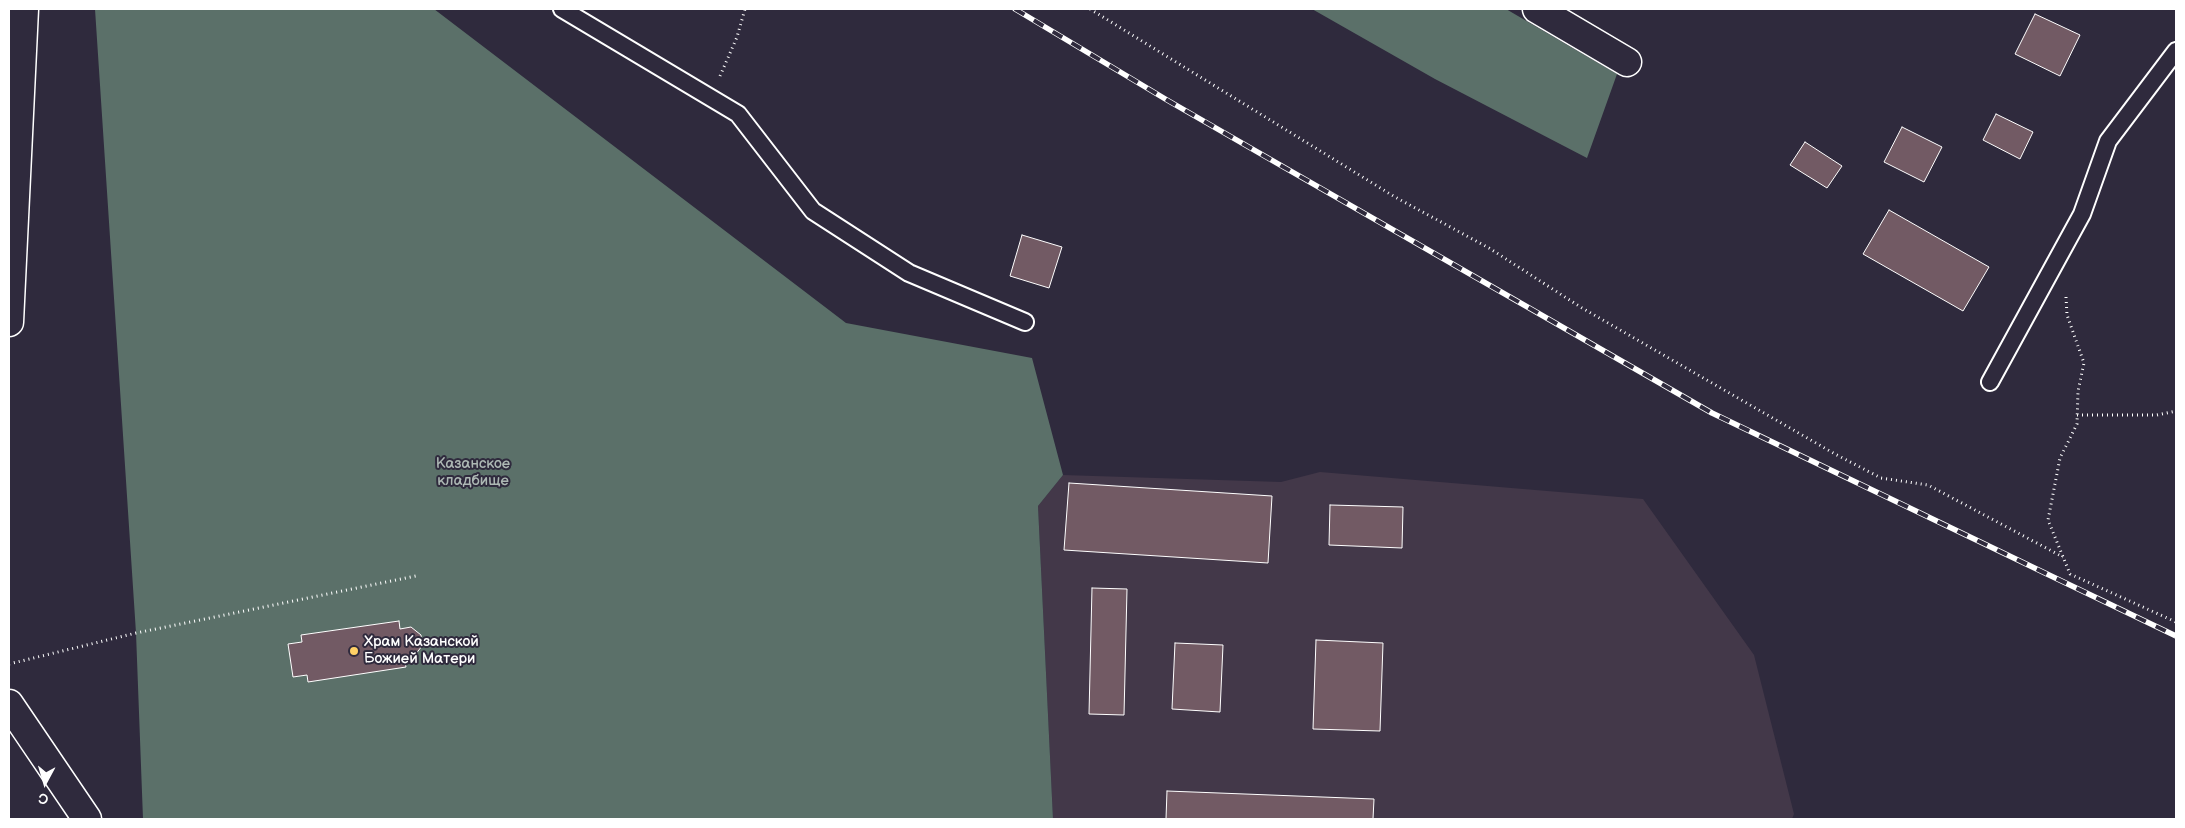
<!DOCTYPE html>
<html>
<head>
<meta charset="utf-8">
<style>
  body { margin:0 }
  #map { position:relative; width:2185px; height:828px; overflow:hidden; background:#2f2a3d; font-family:"Balsamiq Sans",sans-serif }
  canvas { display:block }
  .frame { position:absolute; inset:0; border:10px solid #fff; pointer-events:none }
  .north { position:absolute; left:20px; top:758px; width:50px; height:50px; -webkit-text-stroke:4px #2f2a3d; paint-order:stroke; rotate:186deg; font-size:14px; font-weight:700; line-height:20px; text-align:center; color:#fff }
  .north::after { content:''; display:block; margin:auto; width:18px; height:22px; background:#fff; clip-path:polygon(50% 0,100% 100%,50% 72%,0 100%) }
</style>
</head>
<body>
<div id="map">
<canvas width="2185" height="828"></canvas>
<div class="frame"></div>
<div class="north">С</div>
</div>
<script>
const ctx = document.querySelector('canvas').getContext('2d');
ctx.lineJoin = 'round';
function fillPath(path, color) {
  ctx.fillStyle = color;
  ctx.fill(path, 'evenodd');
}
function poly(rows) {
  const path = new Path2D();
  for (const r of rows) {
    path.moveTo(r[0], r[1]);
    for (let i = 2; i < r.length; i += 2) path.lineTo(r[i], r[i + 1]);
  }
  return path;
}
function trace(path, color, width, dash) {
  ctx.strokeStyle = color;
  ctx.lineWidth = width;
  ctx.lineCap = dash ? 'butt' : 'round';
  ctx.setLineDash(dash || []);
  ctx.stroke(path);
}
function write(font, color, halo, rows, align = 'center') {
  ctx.font = font + ' "Balsamiq Sans",sans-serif';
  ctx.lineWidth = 4;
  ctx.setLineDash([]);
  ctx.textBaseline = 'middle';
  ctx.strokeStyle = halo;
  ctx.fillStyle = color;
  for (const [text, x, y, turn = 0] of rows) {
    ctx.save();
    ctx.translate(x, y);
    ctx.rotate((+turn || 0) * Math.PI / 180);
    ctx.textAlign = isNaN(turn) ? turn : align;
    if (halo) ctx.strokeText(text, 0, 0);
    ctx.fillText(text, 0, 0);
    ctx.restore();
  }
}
fillPath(poly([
  [1320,472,1643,499,1754,655,1794,814,1792,819,1053,819,1038,506,1063,475,1281,482]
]), '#433849');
fillPath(poly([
  [95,9,434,9,846,323,1032,358,1063,475,1038,506,1053,819,143,819,136,633],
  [1312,9,1506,9,1617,74,1587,158,1435,79]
]), '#5b7069');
const building = poly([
  [2035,14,2080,35,2060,76,2015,54,2035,14],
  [1996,114,2033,132,2020,159,1983,140,1996,114],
  [1902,127,1942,147,1924,182,1884,162,1902,127],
  [1805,142,1842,166,1827,188,1790,165,1805,142],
  [1889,210,1989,267,1963,311,1863,254,1889,210],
  [1022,235,1062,247,1049,288,1010,276,1022,235],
  [1069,483,1272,496,1268,563,1064,550,1069,483],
  [1330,505,1403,507,1402,548,1329,545,1330,505],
  [1092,588,1127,589,1124,715,1089,714,1092,588],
  [399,621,400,629,411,627,421,635,422,646,415,655,404,657,406,667,308,682,307,675,293,677,288,644,302,642,301,635,399,621],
  [1316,640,1383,643,1380,731,1313,729,1316,640],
  [1175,643,1223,645,1220,712,1172,709,1175,643],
  [1167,791,1374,799,1373,819,1166,819,1167,791]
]);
fillPath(building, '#725a64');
trace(building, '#fff', 1);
const lane = poly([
  [562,9,738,114,813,211,909,273,1025,322],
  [1990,382,2082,214,2108,141,2176,51]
]);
const street = poly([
  [1537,9,1627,62],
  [9,322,24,9],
  [9,704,87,819]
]);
trace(lane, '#fff', 20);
trace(street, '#fff', 31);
trace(poly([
  [1090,9,1395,197,1489,248,1582,308,1835,454,1881,478,1928,485,2063,557],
  [720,76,737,37,745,9],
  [2066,297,2067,315,2084,363,2078,391,2077,424,2060,458,2048,520,2070,574,2176,622],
  [2077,415,2157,415,2176,411],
  [9,664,136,633,416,576]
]), '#fff', 3, [1, 4]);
trace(lane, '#2f2a3d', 16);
trace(street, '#2f2a3d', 28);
const rail = poly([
  [1015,9,1167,100,1712,413,2176,636]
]);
trace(rail, '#fff', 5.5);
trace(rail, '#2f2a3d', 4, [11]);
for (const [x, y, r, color] of [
  [354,651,5,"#ffd166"]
]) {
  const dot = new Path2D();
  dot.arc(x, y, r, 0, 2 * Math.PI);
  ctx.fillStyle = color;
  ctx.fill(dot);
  trace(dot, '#2f2a3d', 2);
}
write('15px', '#adb8b4', '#2f2a3d', [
  ["Казанское",473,464],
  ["кладбище",473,481]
]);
write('15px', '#fff', '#2f2a3d', [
  ["Храм Казанской",364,642],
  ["Божией Матери",364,659]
], 'left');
</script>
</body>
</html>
